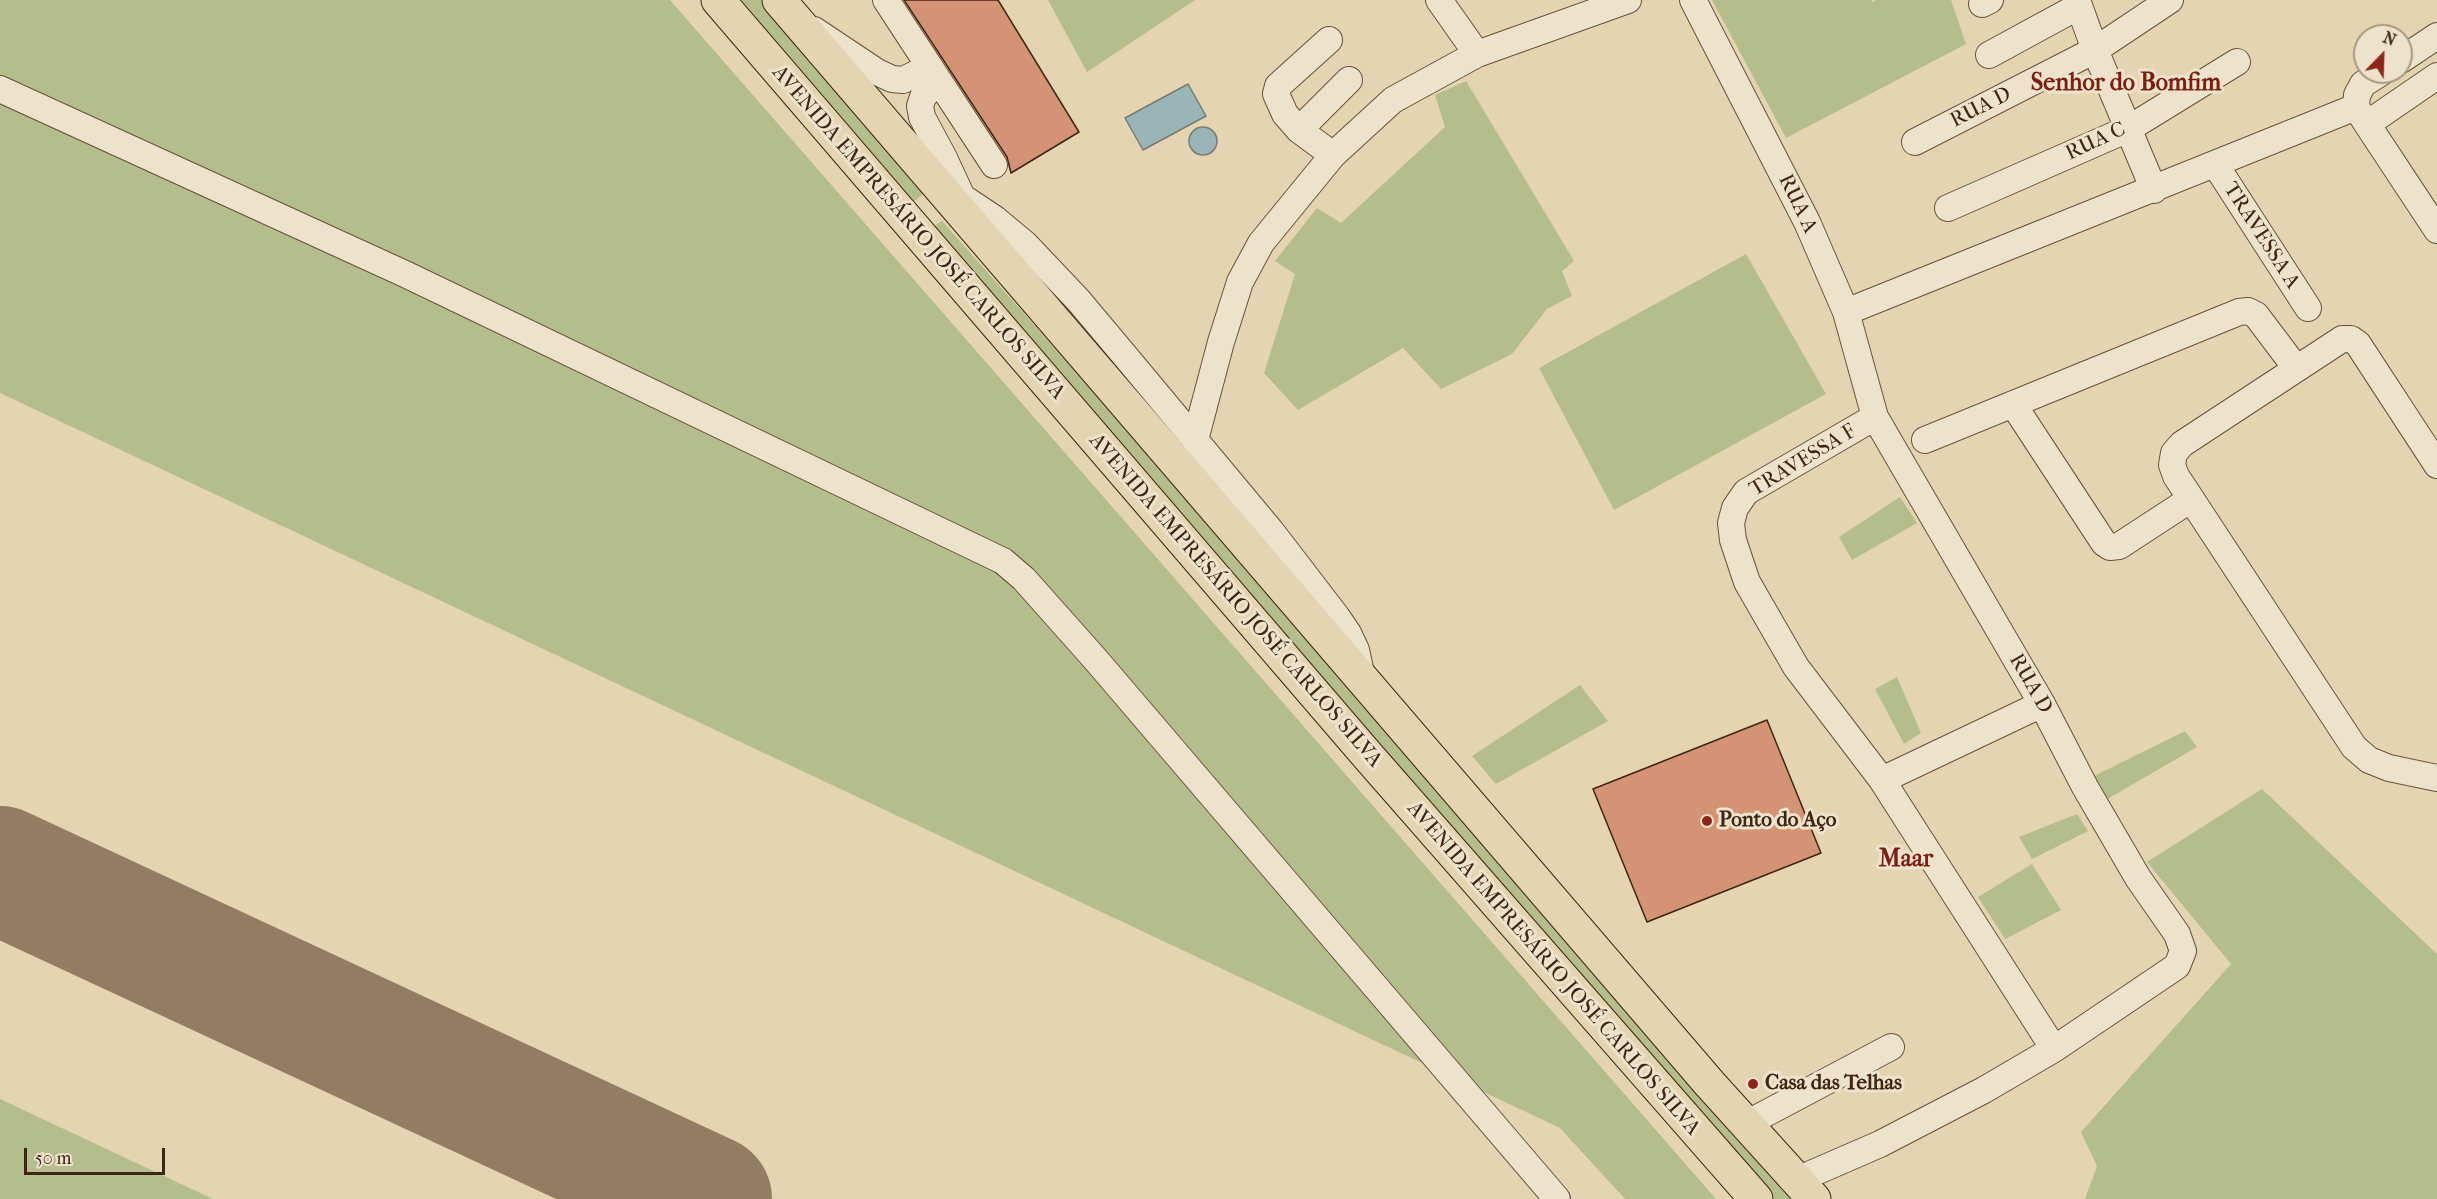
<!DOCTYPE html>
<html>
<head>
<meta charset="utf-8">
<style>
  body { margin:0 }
  #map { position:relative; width:2437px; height:1199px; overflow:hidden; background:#e4d4b2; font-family:"IM FELL French Canon",serif }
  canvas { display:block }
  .north { position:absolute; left:2353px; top:24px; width:60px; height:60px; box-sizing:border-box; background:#ede3cd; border:2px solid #a79782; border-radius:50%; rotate:23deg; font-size:16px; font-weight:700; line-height:24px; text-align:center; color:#3f2512 }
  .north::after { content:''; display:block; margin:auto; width:21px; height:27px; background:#8f2418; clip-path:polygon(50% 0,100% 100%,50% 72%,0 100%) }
  .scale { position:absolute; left:24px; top:1148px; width:141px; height:27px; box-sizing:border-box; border:3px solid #3f2512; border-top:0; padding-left:8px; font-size:18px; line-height:21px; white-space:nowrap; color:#3f2512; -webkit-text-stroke:4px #ede3cd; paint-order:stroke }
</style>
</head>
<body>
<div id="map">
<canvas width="2437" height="1199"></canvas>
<div class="north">N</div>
<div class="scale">50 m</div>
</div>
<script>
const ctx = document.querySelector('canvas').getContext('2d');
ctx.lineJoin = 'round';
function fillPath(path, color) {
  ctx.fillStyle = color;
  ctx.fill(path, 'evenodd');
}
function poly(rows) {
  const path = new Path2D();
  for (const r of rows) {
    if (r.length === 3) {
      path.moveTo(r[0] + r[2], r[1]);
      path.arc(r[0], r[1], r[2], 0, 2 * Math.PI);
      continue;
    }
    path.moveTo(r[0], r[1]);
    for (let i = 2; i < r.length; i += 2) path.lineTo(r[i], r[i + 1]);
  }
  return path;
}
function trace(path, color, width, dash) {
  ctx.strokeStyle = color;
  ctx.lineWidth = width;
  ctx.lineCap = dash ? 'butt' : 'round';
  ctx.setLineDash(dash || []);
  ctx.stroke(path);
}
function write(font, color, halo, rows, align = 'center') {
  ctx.font = font + ' "IM FELL French Canon",serif';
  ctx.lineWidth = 6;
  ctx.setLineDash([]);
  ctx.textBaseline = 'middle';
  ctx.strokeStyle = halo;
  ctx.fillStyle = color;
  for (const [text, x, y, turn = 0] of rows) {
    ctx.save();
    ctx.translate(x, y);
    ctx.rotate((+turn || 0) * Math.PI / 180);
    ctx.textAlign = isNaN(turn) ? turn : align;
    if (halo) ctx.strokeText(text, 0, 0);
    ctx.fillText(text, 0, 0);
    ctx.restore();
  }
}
fillPath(poly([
  [0,0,670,0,1716,1199,1625,1199,1560,1128,0,393],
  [733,0,761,0,925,192,909,206],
  [1048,0,1195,0,1087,72],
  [1712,0,1871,0,1873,2,1876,0,1951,0,1966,44,1786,138],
  [1466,81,1574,261,1562,271,1572,296,1547,309,1512,354,1441,389,1403,348,1298,410,1264,373,1295,274,1275,261,1317,208,1341,223,1445,127,1435,95],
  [942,221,1357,689,1802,1199,1768,1199,930,228],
  [1746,254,1826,394,1614,510,1539,368],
  [1900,497,1917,523,1852,560,1839,537],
  [1897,677,1921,733,1904,744,1875,689],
  [1580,685,1608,721,1496,784,1472,756],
  [2185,731,2197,747,2104,801,2094,776],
  [2262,789,2437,954,2437,1199,2085,1199,2097,1166,2081,1132,2231,964,2147,862],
  [2077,814,2088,831,2032,859,2019,837],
  [2032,864,2061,910,2005,939,1978,897],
  [0,1099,213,1199,0,1199]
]), '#b4bd8c');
const water = poly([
  [1188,84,1206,116,1143,150,1125,118,1188,84],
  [1203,141,14]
]);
fillPath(water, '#9ab5b7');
trace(water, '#767b75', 1.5);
trace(poly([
  [0,870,708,1199]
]), '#927c62', 128);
const building = poly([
  [904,0,998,0,1079,132,1011,173,1007,157,904,0],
  [1767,720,1821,853,1647,922,1593,789,1767,720]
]);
fillPath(building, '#d49374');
trace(building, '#3f2512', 1.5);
const minor = poly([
  [886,0,994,165],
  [1439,0,1477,54],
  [1693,0,1807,222,1846,312,1875,417,2042,704,2085,787,2138,878,2177,934,2183,951,2177,966,2054,1049,1984,1090,1880,1144,1797,1180],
  [2077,0,2095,50,2154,190],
  [1982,4,1990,0],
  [814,30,877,72,892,79,903,80,930,67],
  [1329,40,1278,86,1276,94,1285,114,1299,130,1333,155],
  [1989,55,2079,6],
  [2401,60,2437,36],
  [2382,72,2363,84,2357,95,2356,107,2367,124,2437,76],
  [938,80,923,97,920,106,922,117,944,158,962,197],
  [0,89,405,274,1003,561,1024,579,1096,660,1557,1199],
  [2367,124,2437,230],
  [1299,130,1349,80],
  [1915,142,2095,50,2170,0],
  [2215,164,2308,308],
  [950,193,962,197,995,219,1025,244,1079,301,1131,363,1271,531,1337,617,1348,633,1356,650,1362,678],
  [1948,208,2128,129,2237,62],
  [1846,312,2356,107],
  [2013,404,2104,543,2110,547,2119,546,2191,499],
  [1875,417,1746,492,1735,508,1731,523,1733,540,1747,582,1796,667,1882,780,2054,1049],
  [1195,440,1221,342,1240,282,1261,243,1333,155,1393,100,1477,54,1628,0],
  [1925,440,2239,312,2248,311,2256,315,2296,368],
  [2437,465,2358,344,2351,339,2342,339,2182,444,2174,453,2172,465,2176,476,2354,747,2369,760,2389,768,2437,778],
  [1882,780,2042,704],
  [1746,1124,1891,1047]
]);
const major = poly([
  [718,0,1368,756,1756,1199],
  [779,0,1710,1084,1814,1199]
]);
trace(minor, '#68513a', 28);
trace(major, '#3f2512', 35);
trace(minor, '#ede3cd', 26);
trace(major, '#e4d4b2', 33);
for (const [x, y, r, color] of [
  [1707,821,6,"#8f2418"],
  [1753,1084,6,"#8f2418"]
]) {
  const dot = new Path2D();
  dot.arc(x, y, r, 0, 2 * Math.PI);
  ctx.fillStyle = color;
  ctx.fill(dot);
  trace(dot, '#ede3cd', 2);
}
write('21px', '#3f2512', '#ede3cd', [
  ["RUA D",1981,108,-27],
  ["RUA C",2096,142,-25],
  ["RUA A",1797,204,64],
  ["AVENIDA EMPRESÁRIO JOSÉ CARLOS SILVA",918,233,49],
  ["TRAVESSA A",2261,236,57],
  ["TRAVESSA F",1803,461,-31],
  ["AVENIDA EMPRESÁRIO JOSÉ CARLOS SILVA",1235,601,49],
  ["RUA D",2030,684,60],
  ["AVENIDA EMPRESÁRIO JOSÉ CARLOS SILVA",1553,969,49]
]);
write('bold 21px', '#3f2512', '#ede3cd', [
  ["Ponto do Aço",1719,821],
  ["Casa das Telhas",1765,1084]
], 'left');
write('bold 24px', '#7a1f14', '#ede3cd', [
  ["Senhor do Bomfim",2126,84],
  ["Maar",1906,860]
]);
</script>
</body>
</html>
